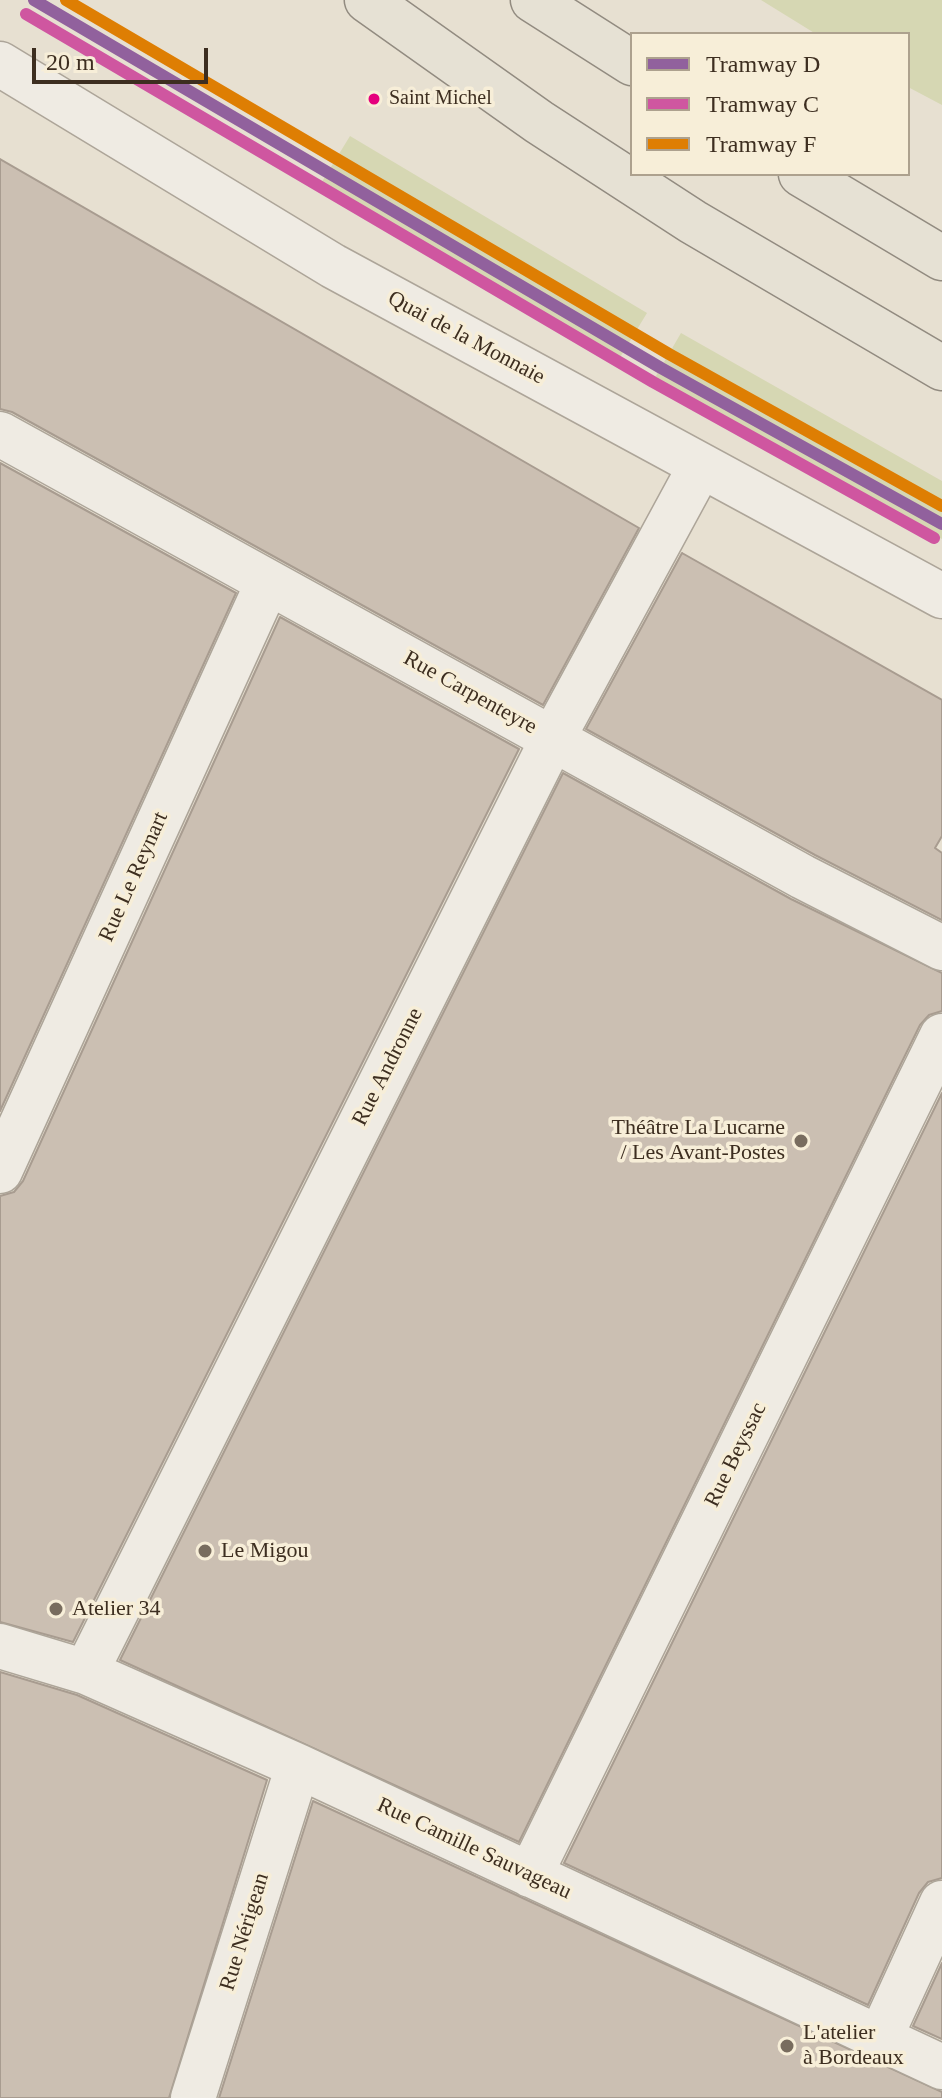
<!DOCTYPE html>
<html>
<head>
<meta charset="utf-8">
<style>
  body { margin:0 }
  #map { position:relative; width:942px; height:2098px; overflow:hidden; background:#e7e0d1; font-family:"Times New Roman",serif }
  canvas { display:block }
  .legend { position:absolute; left:630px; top:32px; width:280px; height:144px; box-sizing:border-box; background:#f7eed8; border:2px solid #ada18e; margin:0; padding:10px 14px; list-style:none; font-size:24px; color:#3d2e20 }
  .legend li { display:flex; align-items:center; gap:16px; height:40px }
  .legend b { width:40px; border:2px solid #ada18e }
  .scale { position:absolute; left:32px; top:48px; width:176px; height:36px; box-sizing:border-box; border:4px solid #3d2e20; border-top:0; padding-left:10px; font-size:24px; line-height:28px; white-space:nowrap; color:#3d2e20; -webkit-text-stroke:6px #f7eed8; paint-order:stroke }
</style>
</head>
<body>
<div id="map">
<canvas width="942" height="2098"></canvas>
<ul class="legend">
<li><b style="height:10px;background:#91619d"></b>Tramway D</li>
<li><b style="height:10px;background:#cf56a0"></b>Tramway C</li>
<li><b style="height:10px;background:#de7e03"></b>Tramway F</li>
</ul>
<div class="scale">20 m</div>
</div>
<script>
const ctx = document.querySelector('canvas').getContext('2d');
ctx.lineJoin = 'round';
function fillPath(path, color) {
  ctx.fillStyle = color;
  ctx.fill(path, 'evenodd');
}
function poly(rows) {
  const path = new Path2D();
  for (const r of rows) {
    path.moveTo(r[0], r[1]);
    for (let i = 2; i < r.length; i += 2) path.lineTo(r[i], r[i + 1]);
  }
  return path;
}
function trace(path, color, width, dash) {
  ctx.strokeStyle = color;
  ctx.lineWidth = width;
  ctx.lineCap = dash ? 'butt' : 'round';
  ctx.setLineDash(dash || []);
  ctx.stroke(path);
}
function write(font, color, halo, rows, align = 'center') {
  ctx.font = font + ' "Times New Roman",serif';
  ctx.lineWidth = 7;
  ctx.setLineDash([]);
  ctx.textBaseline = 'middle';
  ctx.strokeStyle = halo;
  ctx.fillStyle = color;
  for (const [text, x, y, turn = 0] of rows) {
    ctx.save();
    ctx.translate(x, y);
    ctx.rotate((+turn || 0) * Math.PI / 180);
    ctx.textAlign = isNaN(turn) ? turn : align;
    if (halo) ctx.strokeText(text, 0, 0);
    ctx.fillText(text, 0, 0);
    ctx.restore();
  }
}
fillPath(poly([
  [761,0,942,0,942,105,908,87,908,34,816,34],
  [350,136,647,313,619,359,320,185],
  [681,333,942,481,942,539,653,381]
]), '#d6d7b3');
const building = poly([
  [0,159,639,528,543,705,12,412,0,409,0,159],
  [0,463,236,593,0,1111,0,463],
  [682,553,942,700,942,836,935,848,942,853,942,920,815,855,586,729,682,553],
  [280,617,519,749,73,1642,0,1622,0,1196,14,1192,23,1181,280,617],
  [563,773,791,899,942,973,942,1011,929,1015,920,1025,519,1842,120,1660,563,773],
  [942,1093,942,1878,928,1882,919,1893,868,2005,564,1863,942,1093],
  [0,1672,77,1695,267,1780,169,2098,0,2098,0,1672],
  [313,1801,942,2092,942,2098,219,2098,313,1801],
  [942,1963,942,2039,913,2026,942,1963]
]);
fillPath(building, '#cbbfb2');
trace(building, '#a89c90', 2);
const minor = poly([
  [0,64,333,266,942,596],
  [0,434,803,877,942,948],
  [0,1171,268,582],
  [0,1646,86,1672,298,1766,942,2067],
  [86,1672,553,738,700,467],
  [530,1875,942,1036],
  [880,2038,942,1903],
  [193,2098,298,1766]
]);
const major = poly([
  [367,0,539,122,693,222,942,368],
  [533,0,632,63],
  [801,174,942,258]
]);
trace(minor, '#ada599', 47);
trace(major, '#928b80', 47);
trace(minor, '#efebe3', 44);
trace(major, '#e6e1d4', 44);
trace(poly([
  [34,0,661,368,942,524]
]), '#91619d', 12);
trace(poly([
  [26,14,653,382,934,538]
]), '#cf56a0', 12);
trace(poly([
  [66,0,669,354,942,506]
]), '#de7e03', 12);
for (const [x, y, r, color] of [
  [374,99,7,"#e5007d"],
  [801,1141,8,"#786c5e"],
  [205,1551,8,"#786c5e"],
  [56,1609,8,"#786c5e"],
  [787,2046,8,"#786c5e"]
]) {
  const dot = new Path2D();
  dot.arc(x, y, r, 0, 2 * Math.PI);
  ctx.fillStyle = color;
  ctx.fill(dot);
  trace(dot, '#f7eed8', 3);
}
write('20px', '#3d2e20', '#f7eed8', [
  ["Saint Michel",389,99]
], 'left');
write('22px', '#3d2e20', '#f7eed8', [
  ["Quai de la Monnaie",466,338,28],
  ["Rue Carpenteyre",470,693,29],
  ["Rue Le Reynart",134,877,-66],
  ["Rue Andronne",388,1067,-63],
  ["Rue Beyssac",736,1455,-64],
  ["Rue Camille Sauvageau",474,1849,25],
  ["Rue Nérigean",245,1932,-73]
]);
write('22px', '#3d2e20', '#f7eed8', [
  ["Théâtre La Lucarne",785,1128,"right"],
  ["/ Les Avant-Postes",785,1153,"right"],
  ["Le Migou",221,1551],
  ["Atelier 34",72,1609],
  ["L'atelier",803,2033],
  ["à Bordeaux",803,2058]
], 'left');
</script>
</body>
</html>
